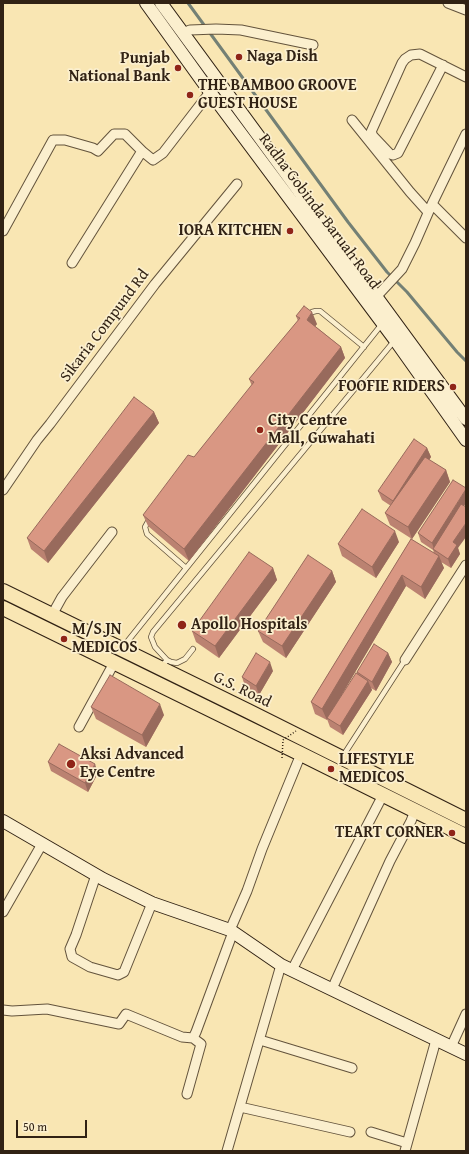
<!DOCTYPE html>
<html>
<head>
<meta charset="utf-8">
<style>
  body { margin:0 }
  #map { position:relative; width:469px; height:1154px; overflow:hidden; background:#f9e6b3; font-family:"Gentium Book Plus",serif }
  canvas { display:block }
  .frame { position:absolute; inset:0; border:4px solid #312214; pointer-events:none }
  .scale { position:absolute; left:16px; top:1120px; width:71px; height:18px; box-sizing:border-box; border:2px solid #312214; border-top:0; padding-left:5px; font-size:12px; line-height:14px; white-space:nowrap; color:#312214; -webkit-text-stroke:3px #fbefce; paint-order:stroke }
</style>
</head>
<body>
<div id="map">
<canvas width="469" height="1154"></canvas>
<div class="frame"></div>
<div class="scale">50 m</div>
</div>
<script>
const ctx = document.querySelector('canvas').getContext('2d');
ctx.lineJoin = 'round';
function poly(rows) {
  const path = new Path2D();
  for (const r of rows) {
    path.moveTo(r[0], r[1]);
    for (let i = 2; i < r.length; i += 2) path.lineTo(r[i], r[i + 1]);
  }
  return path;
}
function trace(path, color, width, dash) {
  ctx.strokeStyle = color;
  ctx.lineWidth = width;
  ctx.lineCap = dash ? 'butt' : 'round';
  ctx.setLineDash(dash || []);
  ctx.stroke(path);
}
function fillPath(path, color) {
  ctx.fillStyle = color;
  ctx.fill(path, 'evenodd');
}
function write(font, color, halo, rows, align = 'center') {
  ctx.font = font + ' "Gentium Book Plus",serif';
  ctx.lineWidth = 3.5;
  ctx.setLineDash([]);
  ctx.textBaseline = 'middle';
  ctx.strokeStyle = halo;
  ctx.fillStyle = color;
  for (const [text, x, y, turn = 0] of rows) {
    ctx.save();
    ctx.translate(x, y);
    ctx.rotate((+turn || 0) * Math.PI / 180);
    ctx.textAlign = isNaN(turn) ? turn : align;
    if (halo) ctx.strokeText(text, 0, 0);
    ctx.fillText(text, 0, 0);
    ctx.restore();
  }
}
trace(poly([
  [188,3,348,222,387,272,407,292,457,352,466,361]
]), '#748075', 3);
const lane = poly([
  [309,316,312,312,316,311,320,311,364,347],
  [150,518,145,527,147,534,186,568],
  [123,647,382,324],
  [167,660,171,662,177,663,185,659,193,649],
  [162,666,167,660,155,647,151,637,153,632,395,340],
  [343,756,405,660]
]);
const street = poly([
  [448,3,466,10],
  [183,33,190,30,216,29,241,30,313,45],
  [443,65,398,153,393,155,390,154,373,136,371,132,402,63,405,59,411,55,420,54,466,77],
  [352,120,410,192,428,212],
  [432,204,466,238],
  [3,231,53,140,65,140,93,148,98,151,114,134,125,134,142,151,153,160,163,153,210,92],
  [72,263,142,151],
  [377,296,402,269,415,243,432,204,466,134],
  [3,490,37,440,50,424,155,284,237,184],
  [52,615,62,597,112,532],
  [405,660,466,565],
  [79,727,114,663],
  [96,875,76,935,70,949,72,957,90,967,118,975,124,972,152,903],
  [3,912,42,844],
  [230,930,247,891,262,849,301,754],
  [292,970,383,795],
  [332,989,390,861,411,821,415,811],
  [3,1010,12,1011,47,1009,119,1024,126,1014,182,1037,193,1038,196,1032,233,932],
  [260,1040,352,1068],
  [451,1047,466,1014],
  [187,1094,201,1044,193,1038],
  [240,1107,350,1132],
  [371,1132,407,1143],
  [227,1151,281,965],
  [405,1151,436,1040]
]);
const secondary = poly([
  [146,3,210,92,395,340,466,440],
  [161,3,466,419],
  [3,821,103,879,152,903,230,930,281,965,466,1054]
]);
const primary = poly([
  [3,591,248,711,466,820],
  [3,608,301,754,466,836]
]);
trace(lane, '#63533c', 6);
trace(street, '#63533c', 11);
trace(secondary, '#312214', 14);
trace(primary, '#312214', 16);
trace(lane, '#fbefce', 4.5);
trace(street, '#fbefce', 9);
trace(secondary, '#fbefce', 12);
trace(primary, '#f9e6b3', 14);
trace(poly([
  [282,758,283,740,296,731]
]), '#312214', 1.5, [1, 2]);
fillPath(poly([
  [296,316,317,324,315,326,341,347,345,358,189,561,148,526,143,515,194,457,252,386,249,379,298,321],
  [154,412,159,423,48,563,31,549,27,538],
  [427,448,431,457,429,460,446,470,450,482,412,539,390,525,385,513,391,506,382,500,378,491],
  [464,506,458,548,460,554,451,568,441,562,444,568,425,599,406,586,336,704,357,674,357,672,388,653,392,662,376,691,371,688,372,690,343,735,330,727,327,719,327,720,315,714,311,702,411,539,434,553,433,550,421,542,418,533],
  [399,542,376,578,342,556,338,544],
  [273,568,277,580,219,658,196,642,192,631],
  [332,571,336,582,286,658,263,642,258,631],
  [273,671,259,695,245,686,242,677],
  [91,707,164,715,146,747,96,719],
  [48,762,98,773,88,792,51,771]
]), '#bb8271');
fillPath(poly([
  [312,312,317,324,311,332,307,320],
  [341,347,345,358,189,561,184,549],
  [154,412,159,423,48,563,44,551],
  [427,448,431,457,396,510,393,501],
  [446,470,450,482,412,539,408,527],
  [466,489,466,503,435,552,432,543],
  [466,523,466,537,458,548,460,554,451,568,448,559,453,542],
  [395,531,399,542,376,578,372,567],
  [439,556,444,568,425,599,421,587],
  [273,568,277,580,219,658,215,646],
  [332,571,336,582,286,658,282,646],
  [402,575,406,586,327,720,322,709],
  [388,653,392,662,376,691,372,682],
  [270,662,273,671,259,695,256,686],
  [368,681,372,690,343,735,340,726],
  [160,704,164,715,146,747,142,735],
  [95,764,98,773,88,792,85,783]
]), '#986a5c');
const building = poly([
  [304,306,312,312,307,320,341,347,184,549,143,515,188,455,194,457,254,382,249,379,300,318,296,316,304,306],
  [134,397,154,412,44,551,27,538,134,397],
  [414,439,427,448,393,501,378,491,414,439],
  [425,457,446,470,408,527,385,513,425,457],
  [453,480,466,488,466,489,432,543,418,533,453,480],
  [461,504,466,507,466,523,453,542,457,545,448,559,433,549,461,504],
  [362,509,395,531,372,567,338,544,362,509],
  [411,539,439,556,421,587,402,575,322,709,311,702,411,539],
  [249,552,273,568,215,646,192,631,249,552],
  [308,555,332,571,282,646,258,631,308,555],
  [374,644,388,653,372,682,357,672,374,644],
  [256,653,270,662,256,686,242,677,256,653],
  [356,673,368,681,340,726,327,718,356,673],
  [110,675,160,704,142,735,91,707,110,675],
  [59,744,95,764,85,783,48,762,59,744]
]);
fillPath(building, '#d99783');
trace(building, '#986a5c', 1);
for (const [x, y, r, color] of [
  [239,57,4,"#8f2418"],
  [178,68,4,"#8f2418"],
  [190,95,4,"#8f2418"],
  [290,231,4,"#8f2418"],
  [453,387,4,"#8f2418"],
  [260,430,4,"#8f2418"],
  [182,625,5,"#8f2418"],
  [64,639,4,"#8f2418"],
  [71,764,5,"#8f2418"],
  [331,769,4,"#8f2418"],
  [452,833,4,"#8f2418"]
]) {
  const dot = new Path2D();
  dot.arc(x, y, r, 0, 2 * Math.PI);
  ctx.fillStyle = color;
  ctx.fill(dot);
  trace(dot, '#fbefce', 1.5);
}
write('bold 16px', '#312214', '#fbefce', [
  ["Naga Dish",247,57],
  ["Punjab",170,59,"right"],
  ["National Bank",170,77,"right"],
  ["THE BAMBOO GROOVE",198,86],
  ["GUEST HOUSE",198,104],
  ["IORA KITCHEN",282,231,"right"],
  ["FOOFIE RIDERS",445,387,"right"],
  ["City Centre",268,421],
  ["Mall, Guwahati",268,439],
  ["Apollo Hospitals",191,625],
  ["M/S JN",72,630],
  ["MEDICOS",72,648],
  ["Aksi Advanced",80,755],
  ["Eye Centre",80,773],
  ["LIFESTYLE",339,760],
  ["MEDICOS",339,778],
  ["TEART CORNER",444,833,"right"]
], 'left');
write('16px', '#312214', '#fbefce', [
  ["Radha Gobinda Baruah Road",319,212,53],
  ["Sikaria Compund Rd",105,326,-53],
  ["G.S. Road",242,690,26]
]);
</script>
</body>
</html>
